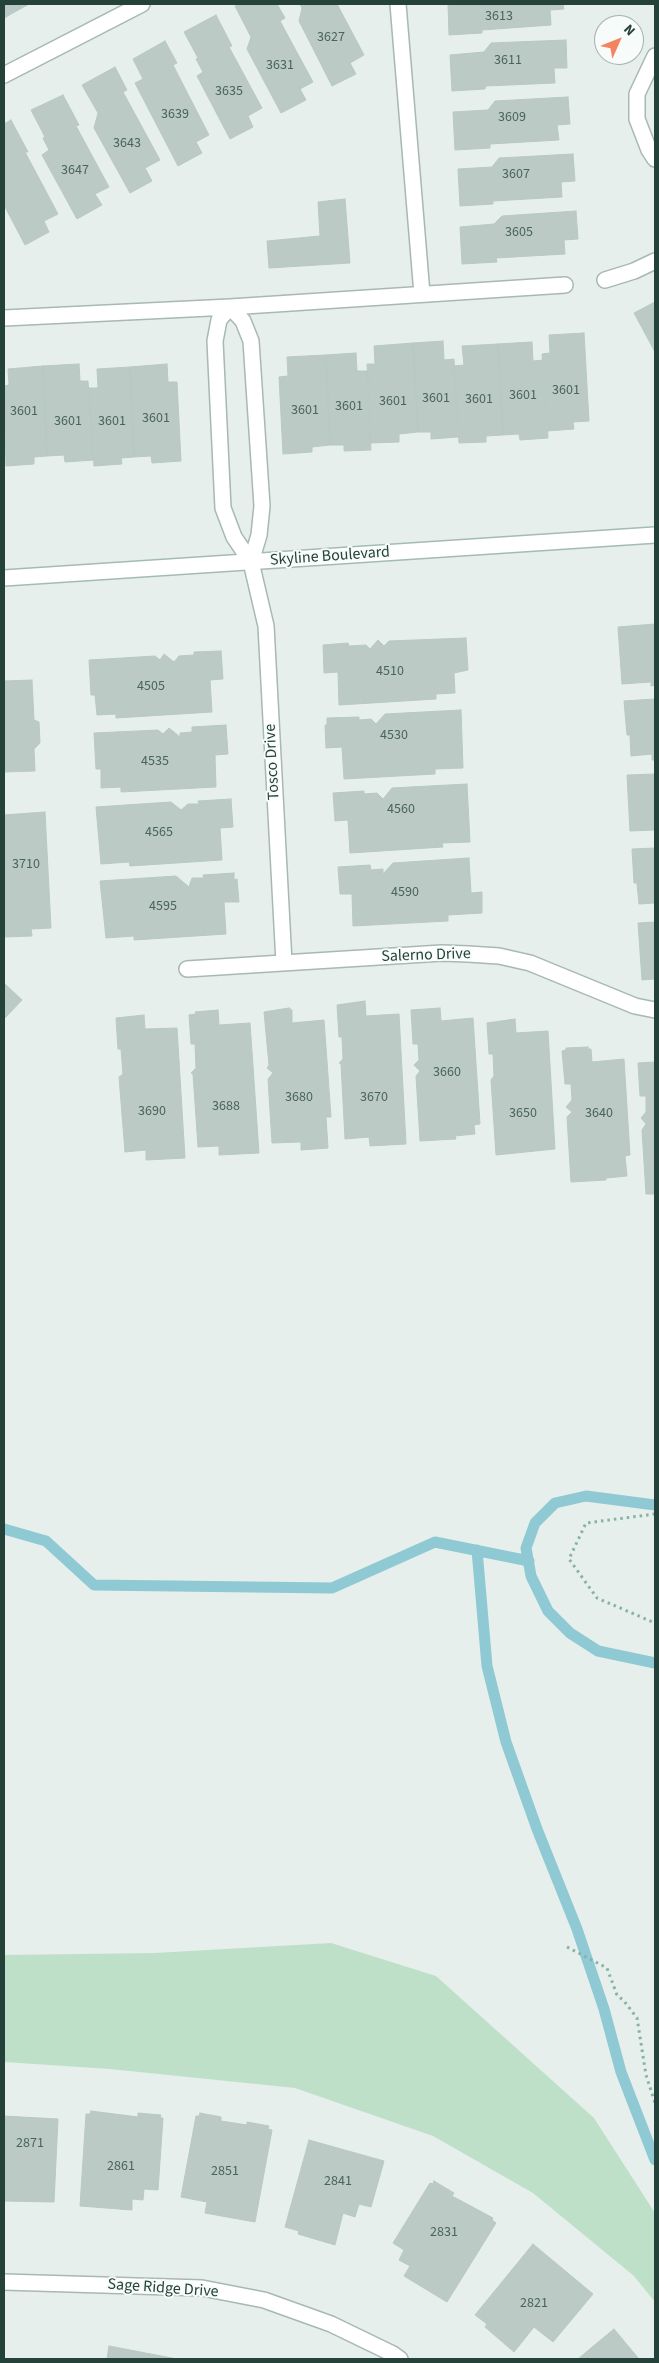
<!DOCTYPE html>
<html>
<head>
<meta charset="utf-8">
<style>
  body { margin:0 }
  #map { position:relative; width:659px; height:2363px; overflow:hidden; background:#e6efeb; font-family:"Source Sans 3",sans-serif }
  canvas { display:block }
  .frame { position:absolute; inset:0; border:5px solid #24423a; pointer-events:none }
  .north { position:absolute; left:594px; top:15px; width:50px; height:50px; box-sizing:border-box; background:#f7fbf9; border:1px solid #a3b1ad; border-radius:50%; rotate:46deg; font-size:14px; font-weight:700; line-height:20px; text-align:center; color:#24423a }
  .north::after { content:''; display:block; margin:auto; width:18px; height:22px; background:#f4845f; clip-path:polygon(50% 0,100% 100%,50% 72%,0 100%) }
</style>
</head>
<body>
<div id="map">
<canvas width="659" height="2363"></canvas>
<div class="frame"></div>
<div class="north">N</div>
</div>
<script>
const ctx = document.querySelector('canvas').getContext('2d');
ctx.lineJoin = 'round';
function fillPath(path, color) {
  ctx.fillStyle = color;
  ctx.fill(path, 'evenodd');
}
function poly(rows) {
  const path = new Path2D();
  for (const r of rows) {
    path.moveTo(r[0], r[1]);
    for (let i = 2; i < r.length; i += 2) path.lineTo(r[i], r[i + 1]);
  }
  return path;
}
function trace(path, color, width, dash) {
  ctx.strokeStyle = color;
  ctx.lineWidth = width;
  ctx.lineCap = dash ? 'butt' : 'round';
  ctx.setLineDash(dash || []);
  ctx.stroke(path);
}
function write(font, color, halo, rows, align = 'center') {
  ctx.font = font + ' "Source Sans 3",sans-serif';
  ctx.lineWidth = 4;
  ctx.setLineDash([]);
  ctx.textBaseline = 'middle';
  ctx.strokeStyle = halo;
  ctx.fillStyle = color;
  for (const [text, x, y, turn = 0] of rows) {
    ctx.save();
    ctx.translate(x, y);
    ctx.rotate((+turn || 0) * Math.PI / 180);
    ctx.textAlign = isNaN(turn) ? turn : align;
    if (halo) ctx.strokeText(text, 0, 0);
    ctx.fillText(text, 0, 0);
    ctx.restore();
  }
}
fillPath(poly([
  [331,1943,436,1976,594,2118,655,2213,655,2302,634,2276,533,2193,433,2136,295,2088,110,2069,4,2062,4,1955,155,1953]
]), '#bfe0c8');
trace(poly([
  [655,1505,586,1496,555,1503,535,1523,526,1548,531,1576,548,1611,570,1633,598,1651,655,1663],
  [4,1529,46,1541,94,1585,332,1588,435,1542,529,1561],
  [477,1550,487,1666,506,1742,537,1829,577,1929,604,2009,621,2072,655,2160]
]), '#8ec9d4', 11);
const building = poly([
  [4,4,29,4,4,18,4,4],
  [239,4,277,4,285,18,280,21,313,82,300,89,306,100,281,113,247,49,251,37,235,6,239,4],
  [300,4,337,4,364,55,350,63,356,74,332,86,299,21,302,8,300,4],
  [448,4,563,4,564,9,550,10,551,25,482,30,482,33,449,35,448,4],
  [216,15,232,46,229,47,262,108,248,116,253,127,230,139,197,76,203,72,196,59,198,58,184,32,216,15],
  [566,40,567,68,554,68,555,83,486,86,485,89,452,91,450,55,484,52,491,43,566,40],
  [165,41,177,63,173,65,209,135,196,142,202,153,178,166,135,83,143,79,133,59,165,41],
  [115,67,127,90,123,92,160,160,145,168,152,181,130,193,94,128,98,113,82,85,115,67],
  [63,95,79,125,76,126,109,187,95,194,102,205,77,219,42,155,49,150,43,138,45,137,31,110,63,95],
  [568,97,570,124,557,125,559,140,490,144,490,148,455,150,453,112,488,110,495,101,568,97],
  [11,120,28,152,25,152,58,214,44,221,49,232,25,245,4,205,4,124,11,120],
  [573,154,575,181,561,182,562,197,493,201,493,204,460,206,458,169,492,167,499,158,573,154],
  [345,199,350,263,269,268,267,241,320,236,318,202,345,199],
  [576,211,578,239,564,240,565,254,496,258,497,262,462,264,460,227,494,224,502,216,576,211],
  [655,302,655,352,634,313,655,302],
  [584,333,589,421,573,422,574,429,547,431,542,354,550,353,549,335,584,333],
  [443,341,444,360,454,359,458,437,431,439,431,432,418,432,413,343,443,341],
  [532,342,533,361,543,360,548,438,520,440,519,434,503,435,498,344,532,342],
  [413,343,418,432,399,434,399,442,371,443,367,364,375,364,374,346,413,343],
  [498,344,503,435,486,436,486,442,459,443,454,366,464,365,462,346,498,344],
  [356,353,357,371,367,371,371,450,344,451,344,445,330,445,326,355,356,353],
  [326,355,330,445,312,447,312,452,283,454,279,377,288,376,287,357,326,355],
  [79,364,80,381,88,381,94,460,65,462,64,455,47,456,43,366,79,364],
  [167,364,168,382,177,382,181,461,152,463,151,456,134,457,130,367,167,364],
  [43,366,47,456,34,457,34,464,6,466,4,386,9,385,8,369,43,366],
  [130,367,134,457,121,458,122,464,94,466,89,388,98,388,97,369,130,367],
  [655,624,655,685,651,686,651,682,622,684,618,627,655,624],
  [466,638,468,670,454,673,455,693,436,694,436,699,339,705,338,672,324,673,323,645,348,643,349,646,366,645,370,649,378,640,384,646,389,641,466,638],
  [221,651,223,679,210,680,212,712,116,718,116,714,97,715,95,695,91,695,89,660,155,656,160,660,164,654,174,662,179,656,194,655,194,652,221,651],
  [32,680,34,720,39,722,40,743,34,749,35,771,4,772,4,681,32,680],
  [655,699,655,760,652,760,652,754,631,756,630,735,627,735,624,701,655,699],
  [461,710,463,768,435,769,435,774,344,779,342,747,326,748,325,725,327,725,327,718,359,717,359,720,371,719,376,724,385,714,461,710],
  [226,725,228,754,215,755,216,787,121,792,121,787,101,788,101,769,96,769,94,733,158,730,163,734,169,728,180,737,180,733,192,732,192,727,226,725],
  [655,774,655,830,630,831,627,775,655,774],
  [467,784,470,842,442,843,443,847,350,853,348,820,335,821,333,793,364,791,364,794,377,793,383,799,392,788,467,784],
  [231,799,233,827,220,828,222,860,130,866,129,862,101,864,96,807,171,802,181,810,188,804,199,804,198,801,231,799],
  [45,812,51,928,31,929,32,936,4,937,4,815,45,812],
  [655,848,655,903,639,904,637,883,634,883,632,849,655,848],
  [469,858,471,893,482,892,482,913,448,915,448,921,353,926,352,894,340,894,338,867,370,865,371,870,383,869,383,874,393,863,469,858],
  [234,873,234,880,237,879,239,902,224,902,226,934,134,940,134,936,106,938,100,881,176,876,189,887,192,878,204,878,203,875,234,873],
  [655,922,655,979,642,980,638,923,655,922],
  [4,983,22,1000,4,1019,4,983],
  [365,1001,366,1016,399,1014,406,1144,370,1146,369,1137,345,1139,341,1064,339,1063,343,1059,342,1037,339,1037,337,1005,365,1001],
  [289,1008,292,1010,292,1023,324,1020,331,1117,326,1117,328,1148,301,1150,301,1142,272,1143,268,1079,273,1073,267,1068,269,1065,264,1012,289,1008],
  [440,1008,441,1021,473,1018,480,1124,474,1125,475,1134,455,1136,456,1139,420,1141,416,1076,420,1071,414,1065,419,1060,418,1044,413,1044,411,1010,440,1008],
  [218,1010,219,1025,250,1023,259,1153,219,1155,219,1146,198,1147,193,1074,191,1073,196,1068,195,1044,191,1044,189,1015,196,1014,195,1012,218,1010],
  [144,1015,145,1029,177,1028,185,1158,146,1160,146,1150,125,1152,119,1077,123,1074,121,1049,118,1049,116,1018,144,1015],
  [515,1019,516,1033,548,1031,555,1149,496,1155,491,1080,494,1076,493,1054,489,1054,487,1023,515,1019],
  [588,1047,588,1049,591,1049,592,1062,624,1059,630,1155,625,1156,627,1176,606,1178,606,1180,571,1182,567,1117,572,1112,566,1107,572,1100,571,1084,565,1084,562,1051,566,1050,566,1048,588,1047],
  [655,1062,655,1194,646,1194,642,1130,646,1124,641,1118,646,1112,646,1096,640,1096,638,1063,655,1062],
  [4,2086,4,2116,58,2119,54,2202,4,2201,4,2086],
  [91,2111,138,2117,138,2113,161,2115,160,2118,163,2118,158,2190,144,2189,143,2200,132,2199,132,2210,80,2206,86,2114,90,2114,91,2111],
  [200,2113,221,2117,221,2121,247,2125,247,2122,269,2126,268,2129,272,2130,255,2222,205,2213,207,2202,181,2197,196,2116,199,2116,200,2113],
  [309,2140,384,2161,371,2207,359,2204,355,2217,343,2213,335,2245,298,2234,299,2231,285,2227,309,2140],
  [434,2181,454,2193,452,2196,493,2218,492,2220,496,2223,447,2302,404,2276,410,2266,399,2260,404,2250,393,2243,430,2183,433,2184,434,2181],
  [533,2244,593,2294,553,2342,534,2327,514,2352,485,2327,487,2324,475,2315,533,2244],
  [614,2329,639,2359,578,2359,597,2343,614,2329],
  [109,2346,177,2359,107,2359,109,2346]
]);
fillPath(building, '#bbcac4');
trace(building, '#b8c9c2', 1);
const lane = poly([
  [398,4,422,294],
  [655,56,637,94,637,119,649,150,655,159],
  [4,75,142,4],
  [605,280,634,271,655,261],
  [4,318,230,307,565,285],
  [251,562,259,535,262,506,251,341,243,321,230,307,219,320,215,341,223,508,234,537,251,562,266,626,284,963],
  [187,969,442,953,468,954,499,956,530,963,635,1006,655,1010]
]);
const street = poly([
  [4,2282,202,2288,264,2300,331,2324,393,2354,400,2359]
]);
const secondary = poly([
  [4,578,655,535]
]);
trace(lane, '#a8b8b2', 18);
trace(street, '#a8b8b2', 18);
trace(secondary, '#a4bbb3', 18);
trace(poly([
  [655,1514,586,1523,569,1559,597,1598,655,1623],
  [567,1947,607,1968,617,1995,624,2001,637,2018,646,2075,655,2103]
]), '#86b3a5', 3, [2.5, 4]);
trace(lane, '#fff', 15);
trace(street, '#fff', 15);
trace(secondary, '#fff', 15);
write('14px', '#4a645c', null, [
  ["3613",499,17],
  ["3627",331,38],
  ["3611",508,61],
  ["3631",280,66],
  ["3635",229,92],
  ["3639",175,115],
  ["3609",512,118],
  ["3643",127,144],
  ["3647",75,171],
  ["3607",516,175],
  ["3605",519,233],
  ["3601",566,391],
  ["3601",523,396],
  ["3601",436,399],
  ["3601",479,400],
  ["3601",393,402],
  ["3601",349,407],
  ["3601",305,411],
  ["3601",24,412],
  ["3601",156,419],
  ["3601",68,422],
  ["3601",112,422],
  ["4510",390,672],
  ["4505",151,687],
  ["4530",394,736],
  ["4535",155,762],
  ["4560",401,810],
  ["4565",159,833],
  ["3710",26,865],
  ["4590",405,893],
  ["4595",163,907],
  ["3660",447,1073],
  ["3680",299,1098],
  ["3670",374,1098],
  ["3688",226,1107],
  ["3690",152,1112],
  ["3650",523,1114],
  ["3640",599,1114],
  ["2871",30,2144],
  ["2861",121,2167],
  ["2851",225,2172],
  ["2841",338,2182],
  ["2831",444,2233],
  ["2821",534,2304]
]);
write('16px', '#24423a', '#f7fbf9', [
  ["Skyline Boulevard",330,557,-4],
  ["Tosco Drive",273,762,-93],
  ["Salerno Drive",426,956,-2],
  ["Sage Ridge Drive",163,2289,4]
]);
</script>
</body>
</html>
